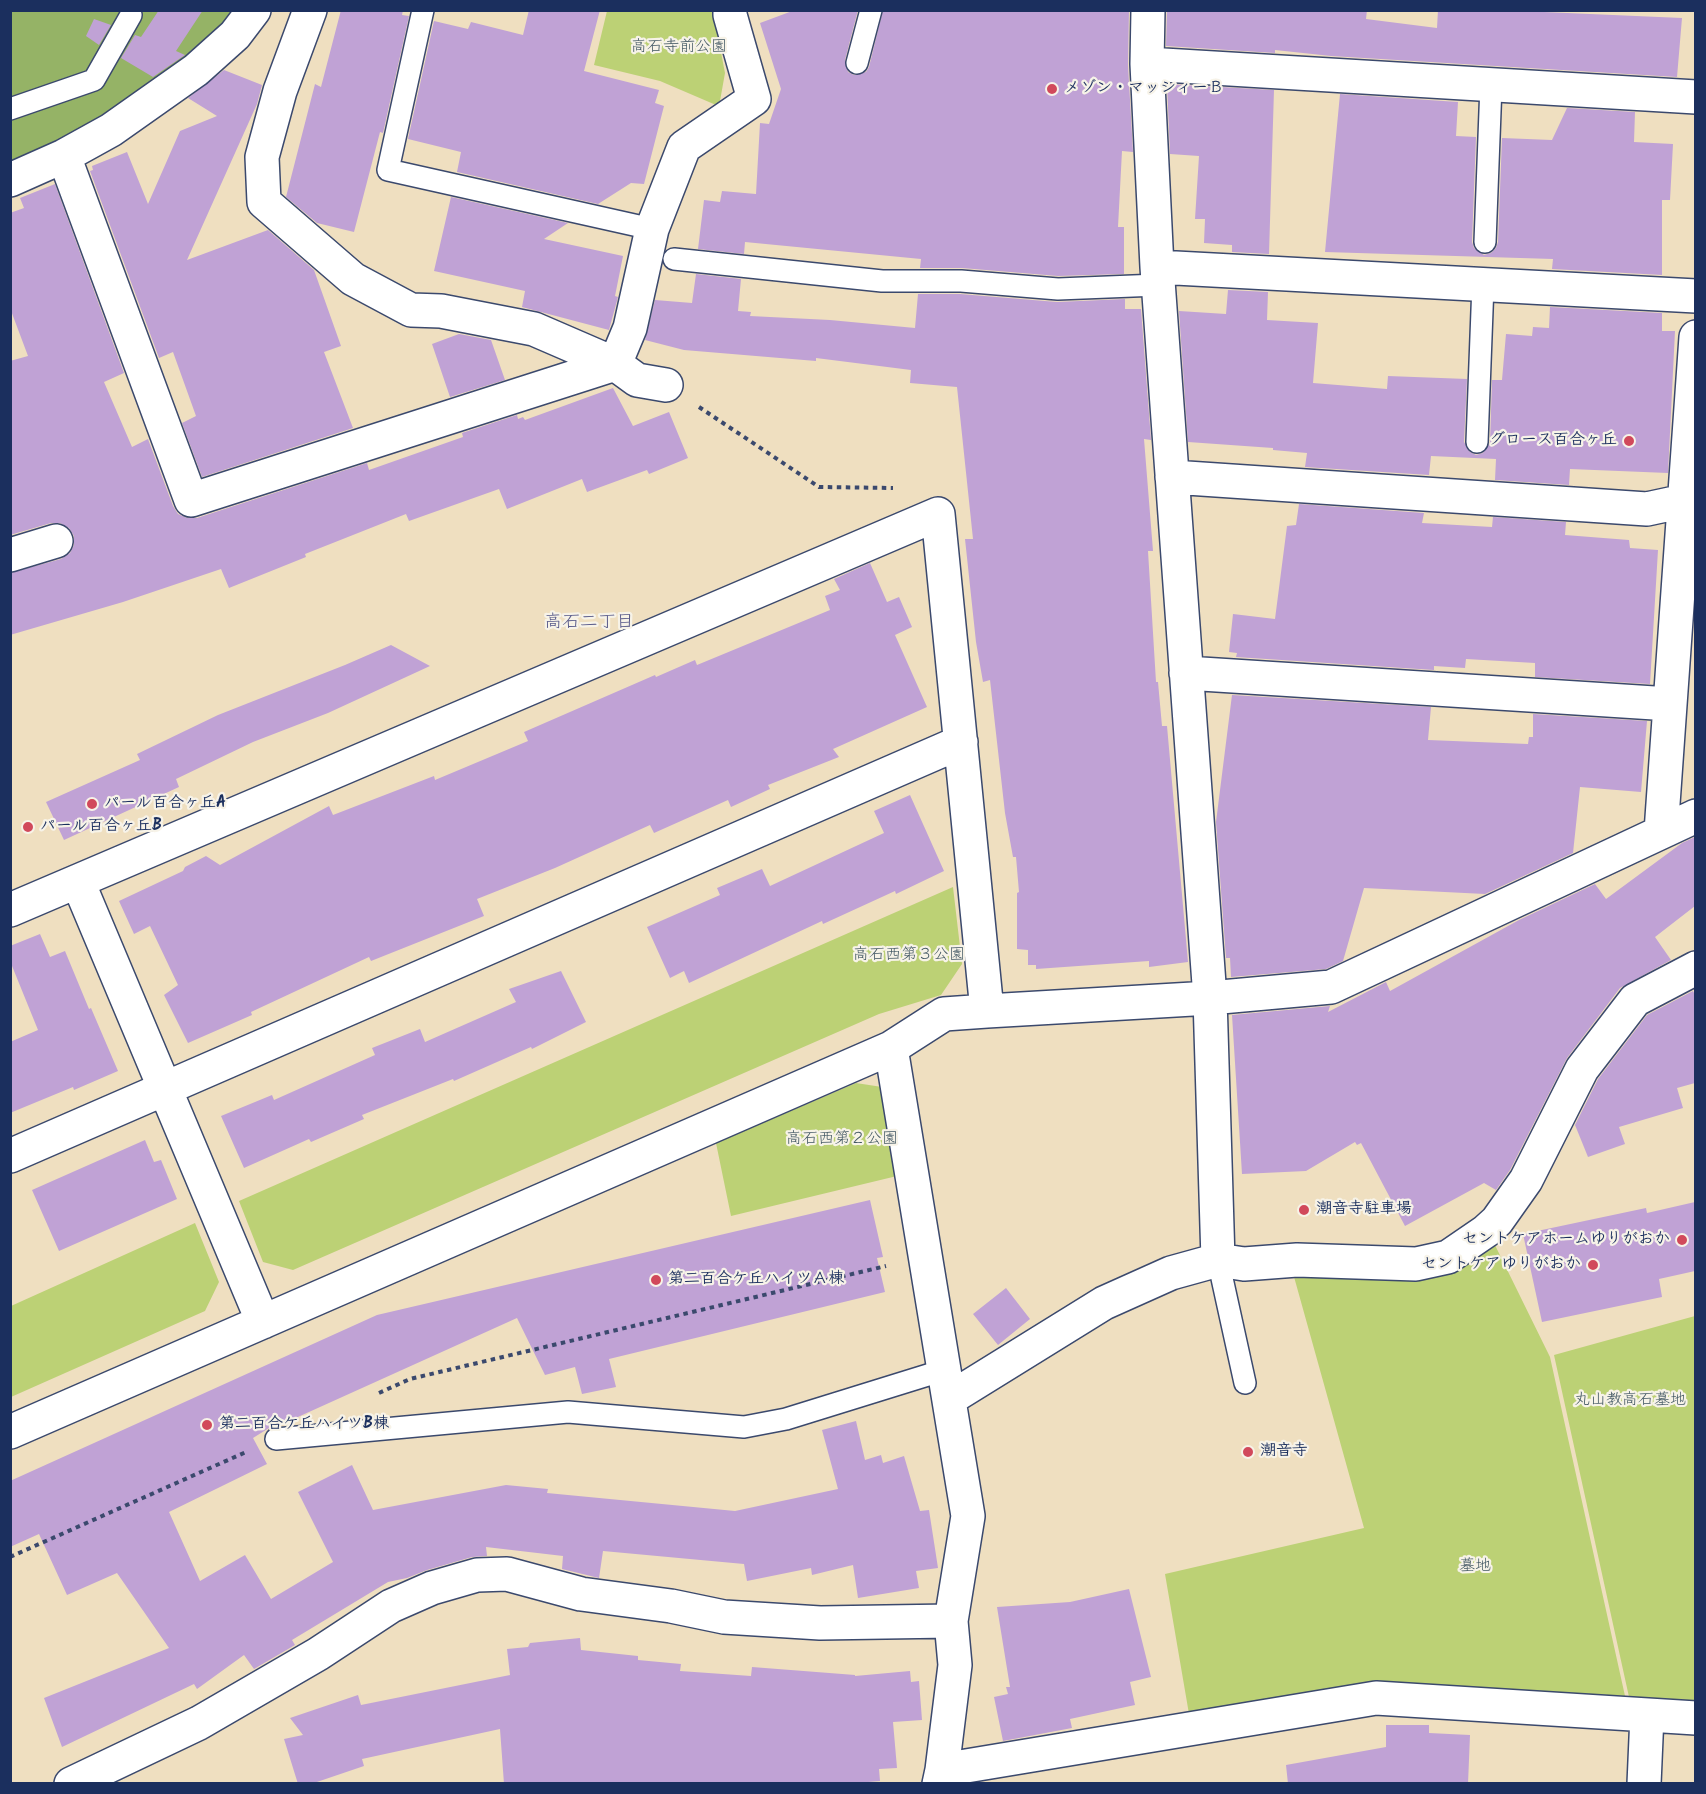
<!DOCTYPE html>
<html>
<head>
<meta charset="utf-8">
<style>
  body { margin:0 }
  #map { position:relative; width:1706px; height:1794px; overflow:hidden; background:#efdfc0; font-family:Kalam,sans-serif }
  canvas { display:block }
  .frame { position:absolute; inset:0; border:12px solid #1b2f5e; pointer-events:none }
</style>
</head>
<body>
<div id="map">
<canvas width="1706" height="1794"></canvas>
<div class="frame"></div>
</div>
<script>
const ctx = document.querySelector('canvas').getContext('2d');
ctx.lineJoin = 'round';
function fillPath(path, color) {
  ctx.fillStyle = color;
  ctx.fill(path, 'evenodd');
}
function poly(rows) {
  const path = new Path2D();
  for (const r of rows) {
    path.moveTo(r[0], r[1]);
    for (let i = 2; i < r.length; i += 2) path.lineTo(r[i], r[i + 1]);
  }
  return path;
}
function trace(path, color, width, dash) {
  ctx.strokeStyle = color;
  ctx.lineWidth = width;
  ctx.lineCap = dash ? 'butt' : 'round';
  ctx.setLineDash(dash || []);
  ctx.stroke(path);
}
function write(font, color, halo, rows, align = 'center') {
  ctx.font = font + ' Kalam,"Klee One",sans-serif';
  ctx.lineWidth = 4.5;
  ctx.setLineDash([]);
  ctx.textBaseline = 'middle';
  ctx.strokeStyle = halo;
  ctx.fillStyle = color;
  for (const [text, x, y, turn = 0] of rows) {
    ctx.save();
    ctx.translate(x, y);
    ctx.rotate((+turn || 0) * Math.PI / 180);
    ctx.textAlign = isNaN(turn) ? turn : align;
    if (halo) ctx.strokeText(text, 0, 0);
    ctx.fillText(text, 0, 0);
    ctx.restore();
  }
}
fillPath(poly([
  [607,11,713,11,725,73,720,101,716,105,660,81,594,65],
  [953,887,962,964,941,995,879,1014,293,1270,263,1262,239,1201],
  [856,1083,882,1087,897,1176,731,1216,716,1143],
  [195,1223,219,1282,205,1311,11,1397,11,1306],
  [1491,1237,1550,1357,1625,1696,1400,1683,1189,1714,1165,1574,1364,1528,1291,1266],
  [1695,1316,1695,1701,1629,1697,1554,1355]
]), '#bcd175');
fillPath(poly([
  [11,11,245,11,210,49,69,138,11,164]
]), '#95b366');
fillPath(poly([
  [159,10,203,10,176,51,185,55,153,77,121,58,135,35,141,37],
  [341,10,403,10,402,15,409,16,383,133,380,132,354,232,317,223,286,197,315,84,321,87],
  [529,10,600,10,584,71,659,90,655,103,664,106,644,184,631,183,598,204,457,172,461,152,408,139,434,21,468,29,471,22,523,35],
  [795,10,858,10,845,60,848,72,854,75,866,72,869,67,883,10,1129,10,1128,65,1133,152,1122,151,1118,227,1124,227,1124,274,1058,276,962,268,920,268,921,259,745,242,744,254,698,249,704,200,720,202,722,191,756,194,760,123,769,124,781,89,760,23],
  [1167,10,1367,10,1366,19,1437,28,1438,10,1498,10,1682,18,1677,77,1331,56,1275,50,1275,53,1166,46],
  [94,19,111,25,99,45,86,36],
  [224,70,262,85,257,104,187,260,268,230,314,270,341,346,324,352,353,428,202,477,182,423,196,416,173,352,159,358,90,171,93,170,92,166,127,152,148,204,180,131,217,116,188,98],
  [1167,84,1274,90,1269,254,1232,252,1232,245,1204,243,1205,219,1195,219,1199,156,1170,154],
  [1340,94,1458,102,1456,136,1476,137,1472,242,1474,248,1484,255,1491,253,1496,248,1498,242,1502,138,1552,140,1567,108,1635,112,1634,142,1673,144,1670,200,1662,200,1662,275,1552,269,1553,259,1325,252],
  [55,184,124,373,104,382,132,447,148,439,173,506,178,514,187,518,197,518,367,463,369,470,463,437,462,433,517,415,518,419,523,417,525,420,613,388,633,426,669,412,688,458,649,474,647,470,587,492,582,479,507,509,499,489,409,521,406,514,305,554,306,557,229,588,221,569,123,602,10,635,10,573,61,559,70,553,74,545,74,536,69,528,60,523,51,523,10,535,10,361,28,356,10,308,10,213,24,208,20,198],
  [451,197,568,223,544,239,623,256,615,296,618,297,609,330,522,307,525,291,434,271],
  [696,274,741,279,738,311,751,312,750,316,830,320,915,328,918,294,960,294,1057,302,1125,299,1125,309,1141,309,1151,440,1144,439,1153,551,1148,551,1156,682,1158,682,1162,726,1167,726,1188,962,1149,967,1149,961,1036,969,1036,965,1028,965,1028,950,1017,949,1017,893,1019,892,1016,857,1013,857,1005,813,990,680,983,682,976,642,965,539,973,539,957,387,910,383,911,370,816,358,816,361,684,350,645,340,655,300,692,303],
  [1228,290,1268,292,1267,320,1318,323,1313,383,1387,389,1388,376,1467,379,1464,442,1470,452,1476,455,1483,453,1490,443,1492,380,1502,380,1506,334,1532,336,1533,327,1549,328,1550,307,1662,313,1662,331,1675,331,1668,473,1570,469,1569,485,1495,480,1496,459,1431,456,1429,475,1305,467,1307,453,1273,450,1273,448,1188,442,1179,311,1226,314],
  [459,334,491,340,505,380,450,397,432,344],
  [1299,504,1424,513,1422,523,1492,527,1493,517,1566,522,1565,535,1629,540,1630,548,1658,550,1650,684,1535,677,1535,663,1466,659,1465,668,1434,666,1434,670,1236,657,1237,653,1229,652,1233,614,1275,619,1287,526,1296,525],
  [870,563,887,602,899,597,912,627,895,635,927,707,833,749,839,757,768,785,770,789,731,807,728,800,654,833,650,825,555,868,477,899,484,916,371,961,369,957,251,1012,252,1015,188,1043,164,995,178,985,150,926,134,934,119,901,183,871,185,867,206,856,220,865,329,806,333,815,434,776,435,780,528,741,524,732,655,675,656,677,695,660,697,665,830,610,825,596,840,590,834,579],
  [391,645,430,666,328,713,253,742,176,779,179,787,64,840,46,802,140,760,137,754,218,715,345,665],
  [1232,695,1431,707,1428,740,1528,744,1529,737,1533,737,1533,714,1647,721,1641,792,1580,787,1573,853,1485,894,1364,888,1343,961,1326,969,1231,977,1230,958,1226,958,1216,822],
  [910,795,944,871,896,894,895,891,823,924,822,921,689,983,684,971,670,978,647,927,720,895,717,888,762,869,770,886,884,833,874,811],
  [1695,837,1695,906,1655,937,1671,960,1620,988,1567,1058,1510,1170,1496,1190,1484,1183,1405,1226,1361,1143,1357,1145,1355,1142,1306,1171,1242,1174,1232,1015,1330,1006,1328,1012,1386,982,1390,991,1519,920,1595,884,1606,899,1682,843],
  [40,934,50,957,65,951,89,1009,91,1008,118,1071,74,1090,73,1087,10,1113,10,1042,38,1030,10,961,10,946],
  [561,971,586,1022,532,1049,531,1047,454,1081,453,1079,362,1115,364,1119,311,1142,309,1139,244,1168,221,1116,272,1095,274,1100,375,1055,372,1048,420,1029,425,1042,516,1002,509,989],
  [1693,991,1695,995,1695,1083,1677,1088,1683,1108,1619,1127,1625,1144,1588,1157,1575,1125,1598,1079,1647,1015],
  [145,1140,154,1162,161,1160,177,1199,59,1251,32,1190],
  [870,1200,883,1257,877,1258,885,1292,609,1359,616,1387,582,1394,575,1367,545,1375,517,1318,278,1426,269,1428,253,1438,267,1464,169,1512,200,1581,245,1555,271,1599,333,1562,298,1492,352,1465,373,1510,506,1485,548,1489,547,1493,735,1511,838,1489,822,1430,856,1421,865,1460,881,1455,883,1463,904,1456,920,1511,929,1510,938,1568,916,1571,919,1588,858,1598,853,1565,812,1575,811,1568,747,1581,744,1564,603,1551,599,1578,562,1569,563,1556,486,1547,487,1556,472,1557,427,1570,407,1578,388,1582,292,1640,295,1645,254,1669,244,1655,197,1689,194,1684,62,1747,44,1698,169,1648,117,1573,67,1595,39,1534,10,1547,10,1481,377,1315],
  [1695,1202,1695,1271,1659,1279,1662,1297,1542,1322,1523,1234,1646,1208,1647,1213],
  [1006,1288,1030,1319,998,1345,973,1314],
  [1129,1589,1151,1677,1130,1682,1135,1705,1070,1719,1072,1728,1003,1741,994,1697,1008,1694,1006,1687,1010,1687,997,1607,1070,1602],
  [580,1638,581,1650,638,1656,638,1660,681,1664,680,1671,751,1676,752,1667,855,1675,855,1676,910,1671,911,1682,919,1681,922,1720,893,1722,897,1768,879,1769,880,1781,845,1784,504,1784,500,1729,362,1759,364,1766,311,1784,298,1784,284,1739,303,1735,290,1718,358,1695,361,1705,510,1675,507,1649,528,1647,530,1643],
  [1386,1725,1429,1725,1429,1733,1470,1735,1468,1784,1288,1784,1286,1765,1386,1747]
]), '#c0a2d5');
const service = poly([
  [423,10,388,170,652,229],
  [857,63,871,10],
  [10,109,94,80,131,15],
  [1485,242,1491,85],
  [674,259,882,281,961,281,1058,289,1158,285],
  [1477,442,1483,284],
  [1218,1260,1245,1383],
  [276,1439,568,1412,744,1427,786,1419,944,1370]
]);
const minor = poly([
  [310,10,280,91,262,157,264,202,353,279,411,310,441,311,534,329,615,364,637,380,666,385],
  [1148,10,1147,64,1157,267,1210,998,1218,1260],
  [1147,64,1696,97],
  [64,156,191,500,615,364,630,328,652,229,684,147,754,99,730,15,730,10],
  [10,180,64,156,111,130,196,70,235,35,254,10],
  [1157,267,1696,296],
  [1172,477,1647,509,1684,501,1696,502],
  [10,555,56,541],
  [1186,673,1670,704],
  [1661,832,1696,337],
  [78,882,263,1322],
  [10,910,938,514,987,1011,944,1014,891,1048,10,1432],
  [987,1011,1210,998,1331,987,1696,816],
  [891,1048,968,1516,951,1621,955,1665,942,1770,939,1784],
  [10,1156,961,742],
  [949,1399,1104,1303,1171,1273,1218,1260,1244,1264,1297,1260,1416,1264,1448,1257,1486,1231,1497,1221,1526,1180,1582,1069,1635,1000,1696,968],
  [942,1770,1376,1698,1696,1718],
  [71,1784,199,1723,318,1654,391,1606,432,1588,477,1575,507,1574,581,1594,671,1606,724,1617,820,1623,951,1621],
  [1644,1784,1647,1715]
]);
trace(service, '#3b496d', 24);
trace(minor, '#3b496d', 36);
trace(poly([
  [699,407,819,487,893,488],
  [379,1393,410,1379,886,1266],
  [10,1557,246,1452]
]), '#3b496d', 4, [4.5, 4.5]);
trace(service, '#fff', 21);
trace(minor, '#fff', 33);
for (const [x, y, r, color] of [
  [1052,89,6,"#d1495b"],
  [1629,441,6,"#d1495b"],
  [92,804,6,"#d1495b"],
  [28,827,6,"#d1495b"],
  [1304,1210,6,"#d1495b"],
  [1682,1240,6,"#d1495b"],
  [1593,1265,6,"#d1495b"],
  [656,1280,6,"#d1495b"],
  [207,1425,6,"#d1495b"],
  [1248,1452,6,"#d1495b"]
]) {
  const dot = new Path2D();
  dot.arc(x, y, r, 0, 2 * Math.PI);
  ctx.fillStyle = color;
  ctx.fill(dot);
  trace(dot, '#f7f3e8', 2);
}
write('16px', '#435864', '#f7f3e8', [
  ["高石寺前公園",679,48],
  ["高石西第３公園",909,956],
  ["高石西第２公園",842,1140],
  ["丸山教高石墓地",1630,1401],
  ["墓地",1475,1567]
]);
write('bold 16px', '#1b2f5e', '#f7f3e8', [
  ["メゾン・マッシィーＢ",1064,89],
  ["グロース百合ヶ丘",1617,441,"right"],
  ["パール百合ヶ丘A",104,804],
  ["パール百合ヶ丘B",40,827],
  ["潮音寺駐車場",1316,1210],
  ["セントケアホームゆりがおか",1670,1240,"right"],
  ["セントケアゆりがおか",1581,1265,"right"],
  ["第二百合ケ丘ハイツＡ棟",668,1280],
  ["第二百合ケ丘ハイツB棟",219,1425],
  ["潮音寺",1260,1452]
], 'left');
write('18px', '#555788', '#f7f3e8', [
  ["高石二丁目",589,624]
]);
</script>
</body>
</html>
